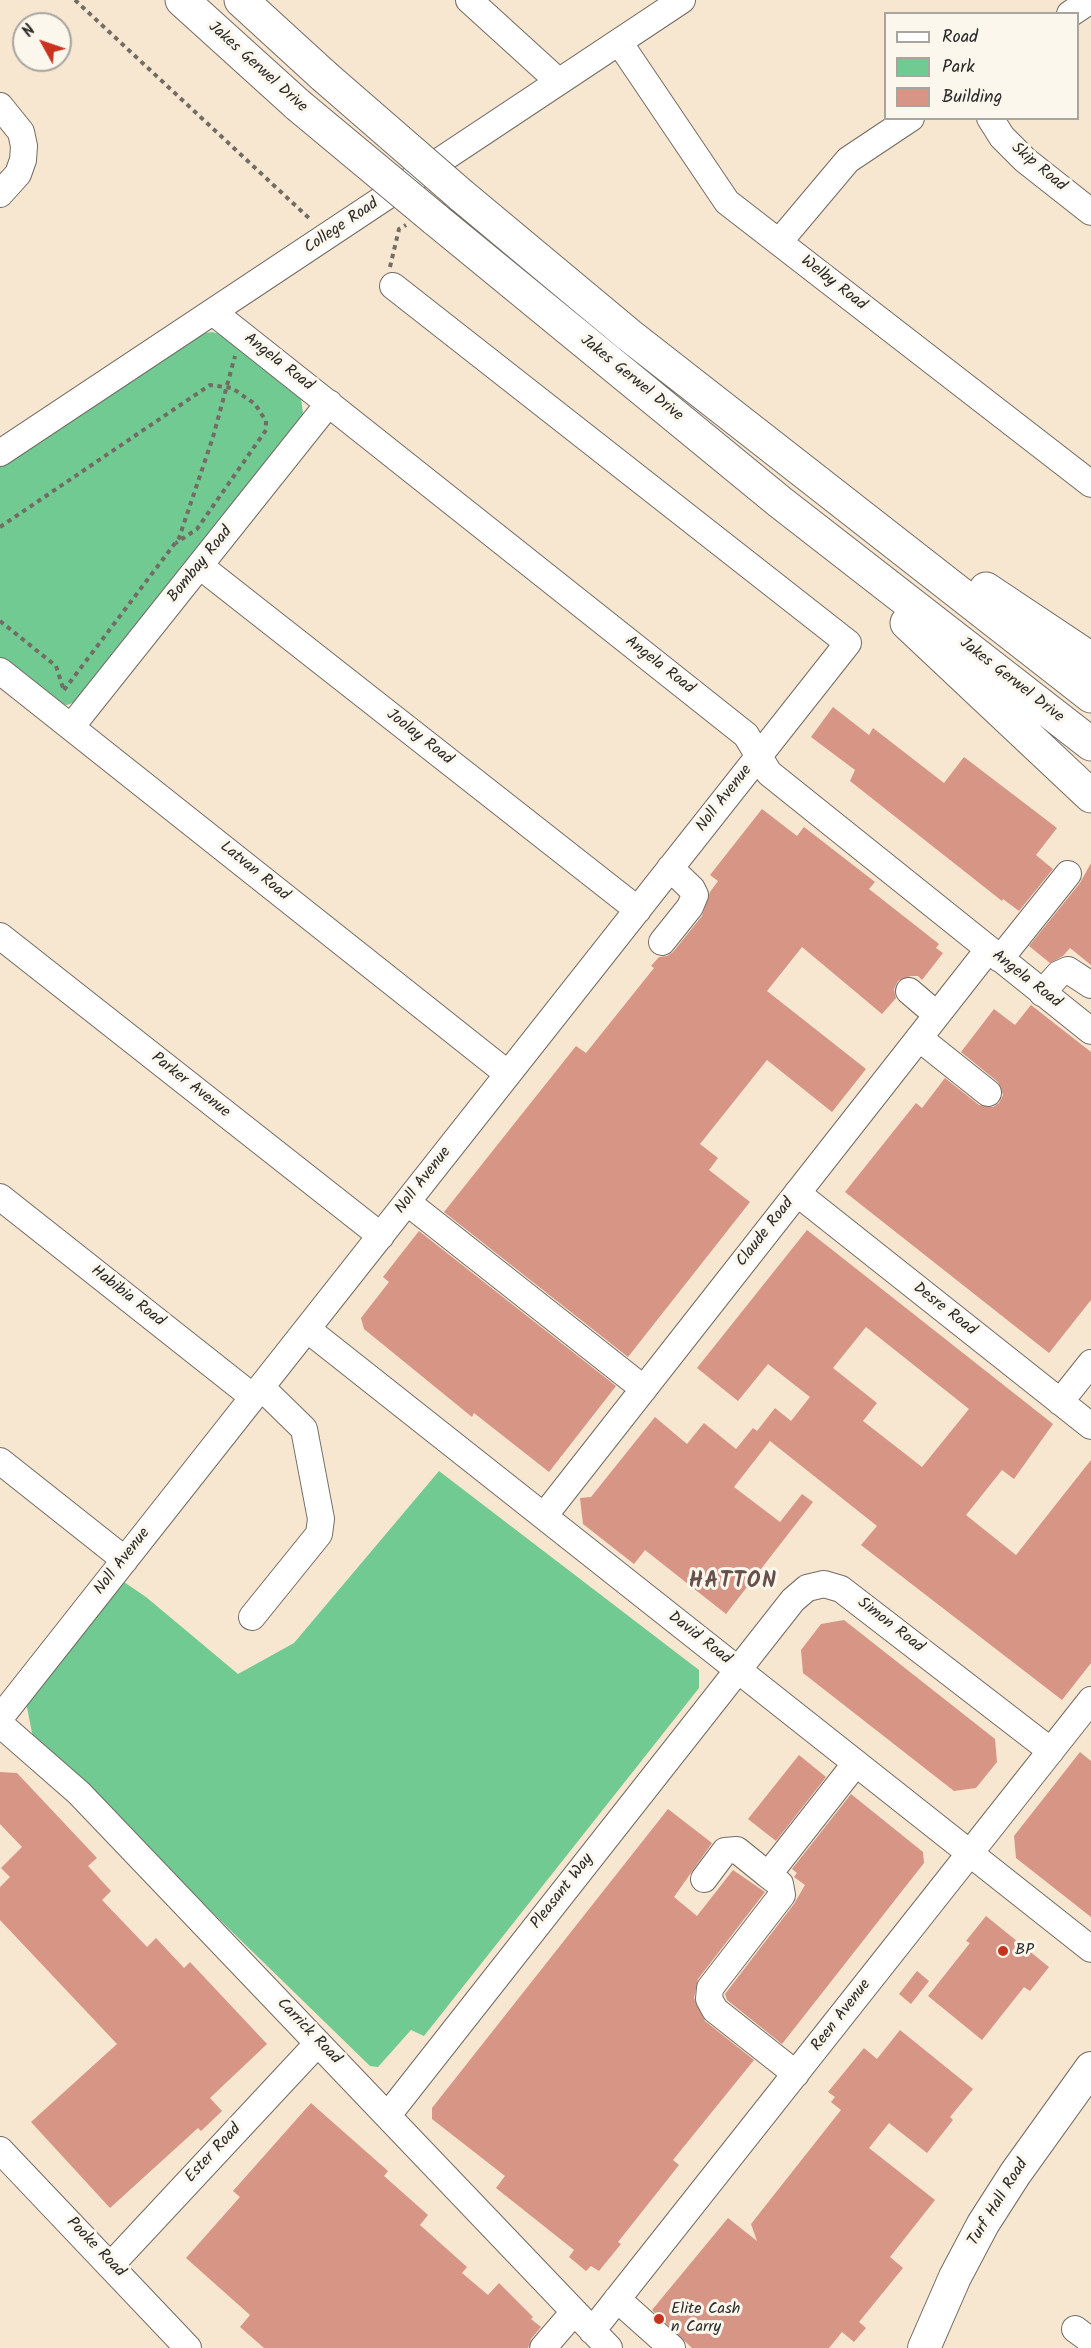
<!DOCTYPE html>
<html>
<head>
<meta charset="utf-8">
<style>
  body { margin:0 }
  #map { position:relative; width:1091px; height:2348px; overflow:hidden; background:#f7e6d0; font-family:Kalam,sans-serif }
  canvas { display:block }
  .legend { position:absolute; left:884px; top:12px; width:195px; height:108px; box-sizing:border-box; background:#fbf7ec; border:2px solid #a8a59f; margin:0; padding:8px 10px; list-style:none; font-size:18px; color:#2b2b2b }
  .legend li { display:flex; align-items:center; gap:12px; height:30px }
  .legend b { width:30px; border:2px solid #a8a59f }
  .north { position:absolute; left:12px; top:12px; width:60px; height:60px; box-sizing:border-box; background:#fbf7ec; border:2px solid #a8a59f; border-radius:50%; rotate:310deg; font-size:16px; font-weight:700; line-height:24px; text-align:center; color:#2b2b2b }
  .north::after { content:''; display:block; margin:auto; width:21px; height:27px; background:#c8321e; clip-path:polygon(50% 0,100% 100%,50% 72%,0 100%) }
</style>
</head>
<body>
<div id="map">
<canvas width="1091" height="2348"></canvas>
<ul class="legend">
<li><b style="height:8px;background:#fff"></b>Road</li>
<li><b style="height:16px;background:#70ca91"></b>Park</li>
<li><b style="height:16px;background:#d79586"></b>Building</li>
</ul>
<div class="north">N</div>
</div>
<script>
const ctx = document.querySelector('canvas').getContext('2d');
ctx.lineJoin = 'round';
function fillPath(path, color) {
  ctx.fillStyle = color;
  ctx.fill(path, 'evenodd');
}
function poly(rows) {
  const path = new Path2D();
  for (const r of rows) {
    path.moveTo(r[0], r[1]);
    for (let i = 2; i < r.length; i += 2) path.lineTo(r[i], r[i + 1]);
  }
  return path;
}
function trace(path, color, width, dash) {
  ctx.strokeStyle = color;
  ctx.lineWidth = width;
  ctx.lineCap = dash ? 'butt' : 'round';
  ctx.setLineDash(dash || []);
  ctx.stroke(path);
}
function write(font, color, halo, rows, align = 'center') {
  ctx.font = font + ' Kalam,sans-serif';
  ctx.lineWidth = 6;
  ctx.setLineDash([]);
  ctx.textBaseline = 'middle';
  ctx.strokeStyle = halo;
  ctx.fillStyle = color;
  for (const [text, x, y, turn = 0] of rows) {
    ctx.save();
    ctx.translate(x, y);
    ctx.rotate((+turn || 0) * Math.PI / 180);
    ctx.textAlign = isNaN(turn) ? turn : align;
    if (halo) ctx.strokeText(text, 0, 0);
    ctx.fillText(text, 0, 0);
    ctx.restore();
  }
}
fillPath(poly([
  [212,332,224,335,301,398,303,413,300,421,81,700,67,705,53,703,0,661,0,466,200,334],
  [439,1471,699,1670,699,1688,424,2036,411,2030,378,2067,370,2066,33,1738,26,1702,121,1580,146,1597,238,1674,294,1643]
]), '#70ca91');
fillPath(poly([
  [833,707,869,735,873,728,944,783,964,757,1057,828,1036,855,1053,869,1019,911,1003,899,1002,901,850,781,855,770,811,737],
  [762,809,797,836,804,827,875,882,869,889,939,944,936,948,943,953,922,980,918,976,911,976,898,981,894,989,896,998,882,1014,802,947,767,991,866,1069,832,1112,767,1060,700,1144,718,1158,709,1170,750,1202,628,1357,444,1212,576,1046,586,1053,654,968,651,966,659,957,667,956,673,952,702,916,710,892,718,881,710,875],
  [1091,863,1091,965,1070,948,1063,956,1050,963,1029,946,1080,883],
  [1031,1005,1091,1052,1091,1300,1049,1353,845,1192,916,1103,922,1108,945,1078,979,1105,993,1107,999,1103,1003,1095,998,1082,961,1052,994,1009,1015,1025],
  [807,1230,1053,1424,1014,1479,1002,1470,966,1515,1016,1555,1091,1460,1091,1663,1062,1700,861,1545,877,1526,770,1441,734,1487,780,1522,802,1494,813,1502,726,1614,645,1550,634,1564,583,1524,580,1498,591,1497,655,1417,687,1444,704,1423,736,1449,753,1428,757,1431,775,1408,791,1421,810,1397,768,1364,738,1401,697,1368],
  [866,1327,969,1409,922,1467,863,1421,877,1403,833,1368],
  [419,1231,616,1386,549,1472,474,1413,472,1417,364,1329,361,1318,389,1282,383,1277],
  [844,1620,995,1739,997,1762,976,1788,954,1791,803,1673,801,1650,821,1624],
  [1080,1752,1091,1761,1091,1917,1016,1858,1014,1836],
  [799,1755,826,1777,776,1841,748,1819],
  [0,1772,17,1773,97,1858,88,1866,111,1891,102,1900,147,1947,156,1938,184,1968,190,1962,267,2044,210,2098,222,2111,201,2131,198,2128,110,2208,31,2122,117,2044,0,1920,0,1887,10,1877,1,1868,22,1847,0,1824],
  [851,1794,923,1852,924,1863,782,2044,727,2000,725,1994,794,1904,805,1885,794,1877,797,1873,792,1869],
  [668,1809,712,1843,674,1897,697,1916,733,1870,765,1892,698,1979,694,1998,705,2021,754,2060,673,2160,679,2165,618,2242,621,2244,599,2271,591,2266,586,2271,569,2257,574,2250,496,2188,505,2176,432,2119,432,2108],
  [986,1916,1049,1967,1030,1991,1024,1987,982,2040,928,1996,970,1943,966,1941],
  [917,1971,929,1981,911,2004,899,1994],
  [900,2030,973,2089,950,2117,953,2120,927,2153,889,2123,869,2148,935,2200,890,2257,903,2268,859,2322,866,2328,854,2342,842,2332,829,2348,692,2348,652,2310,728,2218,757,2241,751,2224,841,2110,831,2102,835,2097,828,2092,864,2048,877,2059],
  [311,2103,388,2171,384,2176,428,2215,420,2225,467,2267,462,2273,488,2295,499,2283,533,2317,531,2319,541,2327,531,2339,528,2348,264,2348,240,2327,250,2315,186,2258,240,2197,233,2191]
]), '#d79586');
const minor = poly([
  [469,0,558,81],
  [1070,14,1091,0],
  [619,42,727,202,1091,484],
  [0,106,21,132,24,146,23,160,18,174,0,194],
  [990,118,1002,137,1025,160,1091,212],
  [779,242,848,160,911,118],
  [213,312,746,735,769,773,1091,1031],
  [0,453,682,0],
  [200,566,638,910],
  [0,671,508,1074],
  [71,727,329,403],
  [0,936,381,1236],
  [662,942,690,907,695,895,692,889,670,868],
  [1000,959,1068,874],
  [909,991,937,1015],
  [1042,993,1059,974,1068,970,1091,985],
  [919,1038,988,1093],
  [797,1193,1091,1426],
  [0,1197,253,1397],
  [407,1202,644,1389],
  [307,1329,1091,1949],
  [1060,1402,1091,1363],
  [0,1461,125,1560],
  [544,1516,988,950],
  [252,1617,319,1534,321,1519,304,1429,261,1387],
  [0,1718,848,643,393,286],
  [0,1724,79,1793,609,2348],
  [768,1875,780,1884,782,1895,710,1988,709,1999,715,2010,796,2074],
  [704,1879,725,1851,737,1850,768,1875,856,1763],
  [388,2115,793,1600,807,1588,824,1584,841,1589,1051,1751],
  [0,2150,188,2348],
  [111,2265,318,2043],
  [617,2299,672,2348],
  [1075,2329,1091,2341],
  [592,2331,1091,1700],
  [543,2348,574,2312]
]);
const major = poly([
  [924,2348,955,2277,983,2224,1015,2174,1091,2068]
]);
const highway = poly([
  [182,0,298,105],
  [241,0,324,76],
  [461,195,629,335,1091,696],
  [435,219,780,502,1091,744],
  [986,589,1091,659],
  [907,623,1091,796]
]);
trace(minor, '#726c65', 28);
trace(major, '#726c65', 34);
trace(highway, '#726c65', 35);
trace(poly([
  [75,0,311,220],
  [390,267,399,229,406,225],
  [0,527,210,385,232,388,255,404,266,421,266,430,197,529,176,543],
  [0,621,56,666,64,691],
  [64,690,179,538,213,437,235,356]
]), '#726c65', 4, [4.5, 4.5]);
trace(minor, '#fff', 26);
trace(major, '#fff', 32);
trace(highway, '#fff', 33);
const highwayBridge = poly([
  [324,76,461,195],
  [298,105,435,219]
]);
trace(highwayBridge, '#726c65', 35, []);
trace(highwayBridge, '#fff', 33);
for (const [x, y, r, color] of [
  [1003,1951,6,"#c8321e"],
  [659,2319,6,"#c8321e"]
]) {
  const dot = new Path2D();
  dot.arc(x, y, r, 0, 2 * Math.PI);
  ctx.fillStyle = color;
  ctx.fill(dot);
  trace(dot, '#fbf7ec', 2);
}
write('16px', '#2b2b2b', '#fbf7ec', [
  ["Jakes Gerwel Drive",257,68,42],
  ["Skip Road",1038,168,40],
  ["College Road",342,227,-34],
  ["Welby Road",833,284,38],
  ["Angela Road",278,363,38],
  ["Jakes Gerwel Drive",631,379,39],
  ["Bombay Road",201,565,-51],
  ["Angela Road",659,666,38],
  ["Jakes Gerwel Drive",1011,681,38],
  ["Joolay Road",419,738,38],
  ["Noll Avenue",725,799,-52],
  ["Latvan Road",254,872,39],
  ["Angela Road",1026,980,38],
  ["Parker Avenue",190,1086,38],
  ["Noll Avenue",424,1181,-52],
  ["Claude Road",766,1233,-52],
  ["Habibia Road",127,1297,38],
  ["Desre Road",944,1310,38],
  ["Noll Avenue",123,1562,-52],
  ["Simon Road",890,1626,38],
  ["David Road",699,1639,38],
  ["Pleasant Way",563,1892,-52],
  ["Reen Avenue",842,2016,-52],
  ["Carrick Road",308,2032,46],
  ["Ester Road",214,2154,-47],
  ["Turf Hall Road",999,2203,-58],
  ["Pooke Road",95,2248,46]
]);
write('16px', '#2b2b2b', '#fbf7ec', [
  ["BP",1015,1951],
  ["Elite Cash",671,2310],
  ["n Carry",671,2328]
], 'left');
ctx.letterSpacing = '1.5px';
write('bold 22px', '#67504b', '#fbf7ec', [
  ["HATTON",733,1583]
]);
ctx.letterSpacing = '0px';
</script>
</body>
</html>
